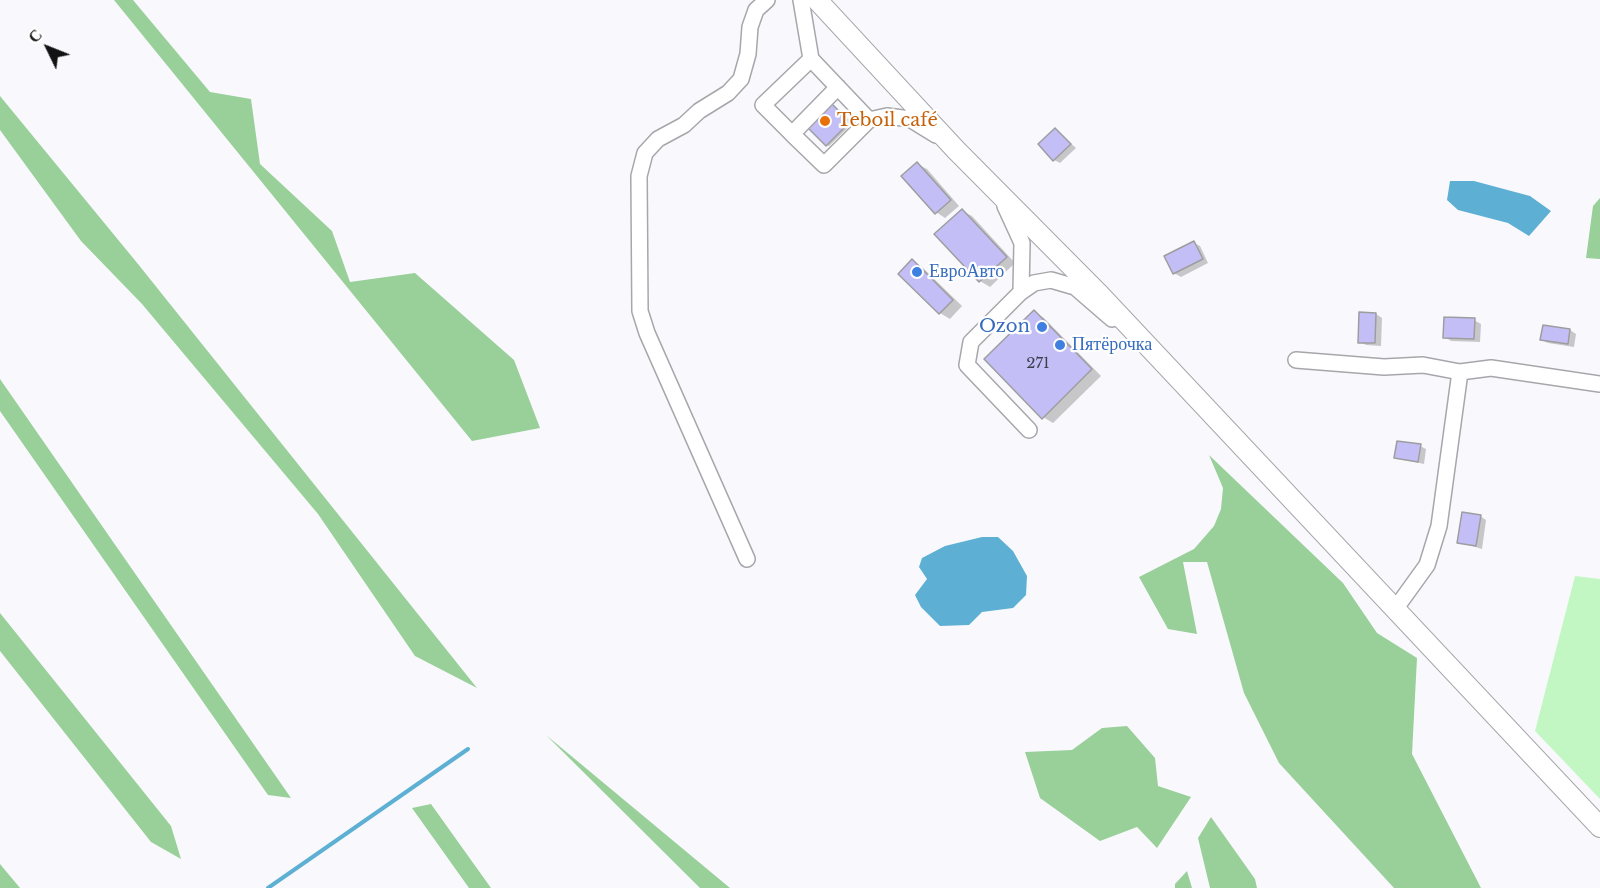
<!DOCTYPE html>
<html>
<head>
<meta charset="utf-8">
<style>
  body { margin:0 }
  #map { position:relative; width:1600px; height:888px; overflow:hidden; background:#f9f9fd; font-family:"Libre Baskerville",serif }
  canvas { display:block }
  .north { position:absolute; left:18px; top:18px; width:60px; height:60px; -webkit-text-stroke:4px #fff; paint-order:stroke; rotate:313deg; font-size:16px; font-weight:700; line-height:24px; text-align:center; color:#121213 }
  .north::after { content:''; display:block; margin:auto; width:21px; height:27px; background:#121213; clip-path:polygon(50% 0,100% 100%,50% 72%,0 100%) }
</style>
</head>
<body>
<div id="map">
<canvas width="1600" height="888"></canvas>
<div class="north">С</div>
</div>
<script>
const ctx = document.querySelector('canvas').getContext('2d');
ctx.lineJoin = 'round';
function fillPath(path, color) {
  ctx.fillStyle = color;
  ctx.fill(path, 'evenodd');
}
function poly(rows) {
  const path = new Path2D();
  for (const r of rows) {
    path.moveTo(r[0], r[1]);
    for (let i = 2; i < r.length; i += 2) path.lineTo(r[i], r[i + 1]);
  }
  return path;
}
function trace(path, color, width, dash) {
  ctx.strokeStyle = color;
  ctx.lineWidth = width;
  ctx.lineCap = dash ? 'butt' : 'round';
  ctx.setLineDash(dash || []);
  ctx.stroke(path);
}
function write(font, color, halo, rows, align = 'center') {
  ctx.font = font + ' "Libre Baskerville",serif';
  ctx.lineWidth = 4.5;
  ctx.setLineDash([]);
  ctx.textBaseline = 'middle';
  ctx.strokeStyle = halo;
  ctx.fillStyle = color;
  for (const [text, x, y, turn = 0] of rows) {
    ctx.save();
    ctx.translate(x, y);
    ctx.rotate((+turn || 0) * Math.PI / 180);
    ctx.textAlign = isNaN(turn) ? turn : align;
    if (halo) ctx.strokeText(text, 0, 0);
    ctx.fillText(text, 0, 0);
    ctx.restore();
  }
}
fillPath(poly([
  [1575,576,1600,579,1600,799,1535,731]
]), '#c2f6c2');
fillPath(poly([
  [114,0,133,0,210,92,251,99,260,164,332,231,350,282,415,273,514,360,540,428,472,441],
  [0,96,138,264,477,688,415,656,318,514,142,304,81,241,0,130],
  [1600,198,1600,259,1586,258,1593,206],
  [0,379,291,798,268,795,0,411],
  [1209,455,1343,583,1377,633,1417,658,1412,754,1481,888,1394,888,1279,763,1244,693,1207,562,1183,562,1197,634,1168,629,1139,577,1194,549,1214,526,1221,509,1223,488],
  [0,613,171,826,181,859,151,842,0,651],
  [1127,726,1155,758,1158,786,1191,797,1157,848,1137,827,1100,841,1040,798,1025,752,1072,750,1102,728],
  [546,735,730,888,700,888],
  [431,804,491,888,469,888,412,808],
  [1211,817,1255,879,1257,888,1210,888,1198,838],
  [0,864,20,888,0,888],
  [1187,871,1192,888,1175,888,1175,884]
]), '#99cf99');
fillPath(poly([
  [1450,181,1474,181,1530,196,1551,211,1529,236,1508,223,1458,210,1447,200],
  [982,537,998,537,1013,551,1027,576,1026,595,1013,608,982,612,969,625,940,626,921,607,915,595,927,579,919,567,922,558,945,546]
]), '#5db0d3');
fillPath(poly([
  [833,106,852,124,829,146,826,145],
  [1056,130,1076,148,1060,163,1054,160],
  [917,164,927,169,959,206,945,218,936,212],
  [962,211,972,216,1015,263,990,287,980,281,936,234],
  [1194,243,1200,246,1208,263,1181,277,1174,273],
  [913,261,922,267,962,306,950,319,940,313,900,274],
  [1034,312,1044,318,1101,376,1053,423,1043,417],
  [1376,314,1382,318,1381,346,1366,345,1360,342],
  [1474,320,1481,324,1480,342,1451,341,1445,337],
  [1570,330,1576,334,1574,347,1548,343,1542,340],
  [1420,446,1426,449,1424,464,1396,458],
  [1480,516,1486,520,1482,549,1459,542]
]), '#0003');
trace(poly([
  [268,888,468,749]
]), '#5db0d3', 4);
const building = poly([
  [832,104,850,122,826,146,808,128,832,104],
  [1055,128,1071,144,1053,161,1038,144,1055,128],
  [917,162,951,200,935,214,901,176,917,162],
  [962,209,1007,257,979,282,934,234,962,209],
  [1194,241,1203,259,1173,274,1164,256,1194,241],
  [912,259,953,300,939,314,898,274,912,259],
  [1034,310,1092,369,1042,419,984,359,1034,310],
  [1359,312,1376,313,1375,343,1358,343,1359,312],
  [1444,317,1475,318,1474,339,1443,338,1444,317],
  [1543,325,1570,329,1568,344,1540,340,1543,325],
  [1397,441,1421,444,1418,462,1394,458,1397,441],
  [1462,512,1481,515,1476,546,1457,543,1462,512]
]);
fillPath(building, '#c3bff6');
trace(building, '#9d9da0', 1.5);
const minor = poly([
  [801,0,811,59,869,120,887,116,910,119,936,135],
  [811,59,763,105,792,134,838,87],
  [792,134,824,165,869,120],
  [1005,206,1022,243,1021,292],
  [1296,360,1384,367,1423,365,1460,372,1491,368,1600,384],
  [1029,430,967,365,971,342,1021,292,1034,283,1051,280,1075,287,1112,319],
  [747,559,647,333,640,311,639,176,645,153,658,139,684,125,699,111,728,93,741,79,748,54,750,27,756,10,767,0],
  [1396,608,1427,565,1439,526,1460,372]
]);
const major = poly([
  [817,0,956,150,1100,295,1600,827]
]);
trace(minor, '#a7a7ab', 18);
trace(major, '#a7a7ab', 22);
trace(minor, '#fff', 15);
trace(major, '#fff', 20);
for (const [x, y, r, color] of [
  [825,121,6,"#e8710a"],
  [917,272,6,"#3f7fe0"],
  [1042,327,6,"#3f7fe0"],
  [1060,345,6,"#3f7fe0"]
]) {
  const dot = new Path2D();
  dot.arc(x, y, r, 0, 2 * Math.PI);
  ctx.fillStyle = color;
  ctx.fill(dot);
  trace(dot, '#fff', 2);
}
write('15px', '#3e3d4c', null, [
  ["271",1038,364]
]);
write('18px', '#c56008', '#fff', [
  ["Teboil café",837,121]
], 'left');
write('18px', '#366cbe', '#fff', [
  ["ЕвроАвто",929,272],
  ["Ozon",1030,327,"right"],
  ["Пятёрочка",1072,345]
], 'left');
</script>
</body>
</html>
